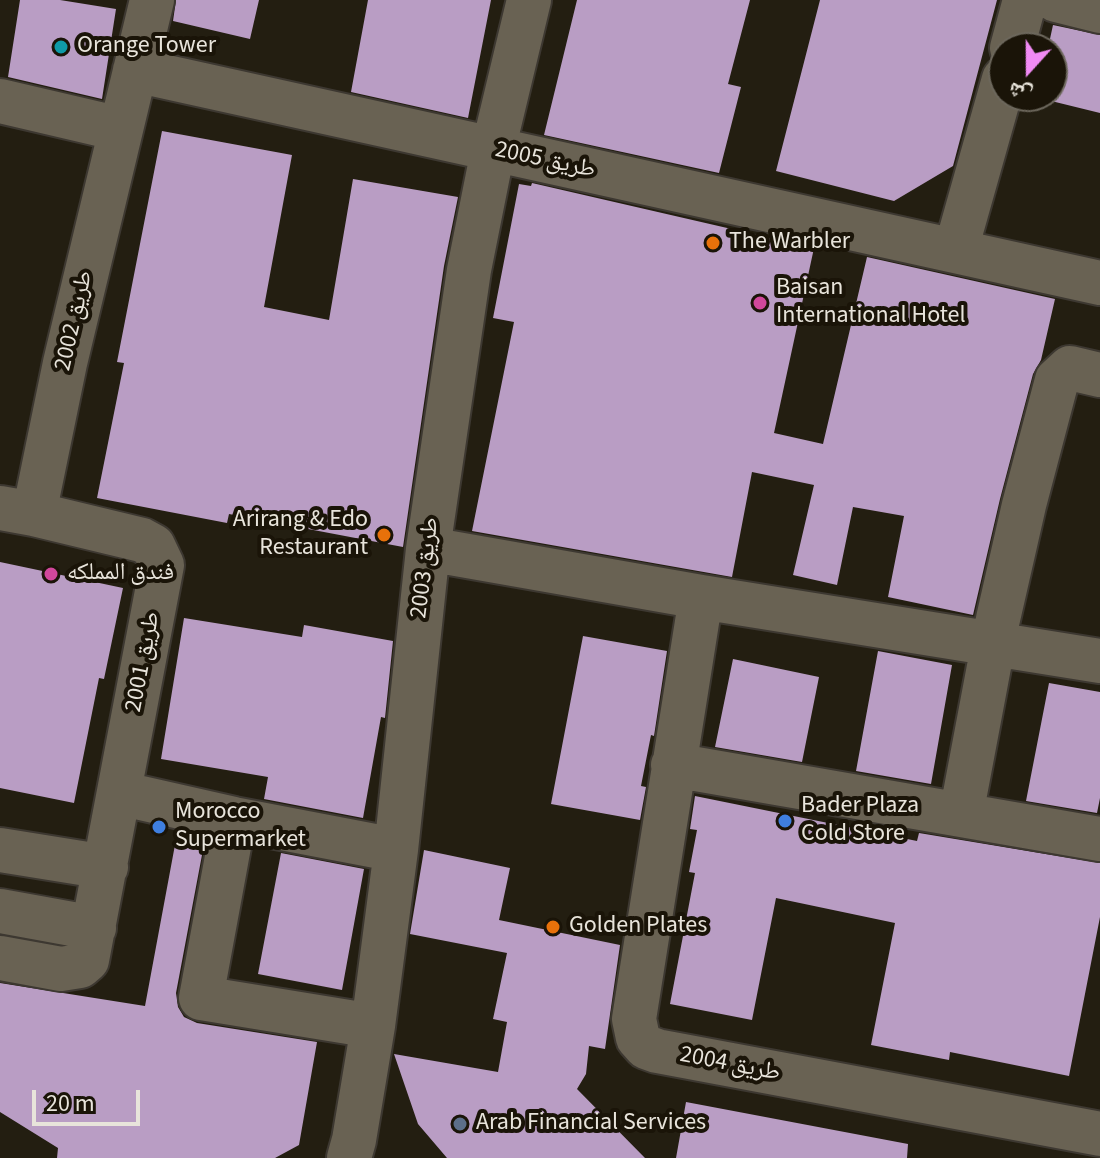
<!DOCTYPE html>
<html>
<head>
<meta charset="utf-8">
<style>
  body { margin:0 }
  #map { position:relative; width:1100px; height:1158px; overflow:hidden; background:#231e11; font-family:"Source Sans 3","Noto Naskh Arabic",sans-serif }
  canvas { display:block }
  .north { position:absolute; left:988px; top:32px; width:80px; height:80px; box-sizing:border-box; background:#1a1408; border:2px solid #6c675c; border-radius:50%; rotate:201deg; font-size:22px; font-weight:700; line-height:32px; text-align:center; color:#e8e4db }
  .north::after { content:''; display:block; margin:auto; width:28px; height:36px; background:#f18af4; clip-path:polygon(50% 0,100% 100%,50% 72%,0 100%) }
  .scale { position:absolute; left:32px; top:1090px; width:108px; height:36px; box-sizing:border-box; border:4px solid #e8e4db; border-top:0; padding-left:10px; font-size:24px; line-height:28px; white-space:nowrap; color:#e8e4db; -webkit-text-stroke:6px #1a1408; paint-order:stroke }
</style>
</head>
<body>
<div id="map">
<canvas width="1100" height="1158"></canvas>
<div class="north">ش</div>
<div class="scale">20 m</div>
</div>
<script>
const ctx = document.querySelector('canvas').getContext('2d');
ctx.lineJoin = 'round';
function fillPath(path, color) {
  ctx.fillStyle = color;
  ctx.fill(path, 'evenodd');
}
function poly(rows) {
  const path = new Path2D();
  for (const r of rows) {
    path.moveTo(r[0], r[1]);
    for (let i = 2; i < r.length; i += 2) path.lineTo(r[i], r[i + 1]);
  }
  return path;
}
function trace(path, color, width, dash) {
  ctx.strokeStyle = color;
  ctx.lineWidth = width;
  ctx.lineCap = dash ? 'butt' : 'round';
  ctx.setLineDash(dash || []);
  ctx.stroke(path);
}
function write(font, color, halo, rows, align = 'center') {
  ctx.font = font + ' "Source Sans 3","Noto Naskh Arabic",sans-serif';
  ctx.lineWidth = 8;
  ctx.setLineDash([]);
  ctx.textBaseline = 'middle';
  ctx.strokeStyle = halo;
  ctx.fillStyle = color;
  for (const [text, x, y, turn = 0] of rows) {
    ctx.save();
    ctx.translate(x, y);
    ctx.rotate((+turn || 0) * Math.PI / 180);
    ctx.textAlign = isNaN(turn) ? turn : align;
    if (halo) ctx.strokeText(text, 0, 0);
    ctx.fillText(text, 0, 0);
    ctx.restore();
  }
}
fillPath(poly([
  [20,0,60,0,116,9,102,99,8,77],
  [176,0,259,0,250,39,173,21],
  [368,0,491,0,468,118,351,92],
  [577,0,750,0,728,84,741,87,719,173,544,135],
  [820,0,997,0,953,166,894,201,776,171],
  [1053,25,1100,35,1100,113,1035,97,1052,96,1052,48,1048,48],
  [162,131,292,155,264,307,329,320,353,179,458,197,444,266,403,547,229,514,227,523,97,498,124,363,117,362],
  [532,183,814,248,774,433,823,444,867,257,1055,299,1041,360,1033,374,1000,499,973,615,888,597,904,516,853,507,837,585,793,575,814,485,752,472,732,577,472,531,514,322,493,318,519,184,531,186],
  [0,562,123,588,104,679,99,678,74,803,0,788],
  [184,618,302,637,304,625,393,641,385,718,381,717,363,818,264,799,268,777,161,759],
  [583,636,667,651,654,736,651,735,641,786,646,787,640,820,551,804],
  [878,651,952,665,931,784,856,771],
  [733,659,819,677,802,762,715,747],
  [1049,683,1100,692,1100,798,1097,813,1026,801],
  [695,796,917,841,919,833,1100,863,1100,917,1069,1076,950,1052,949,1060,871,1045,895,923,776,898,752,1020,670,1004,695,873,689,872,697,830,690,829],
  [177,834,205,839,176,993,178,1007,184,1017,197,1023,317,1042,299,1145,275,1158,57,1158,58,1148,0,1112,0,983,145,1006],
  [424,850,510,868,499,920,620,945,605,1049,589,1046,586,1074,577,1089,645,1158,447,1158,418,1124,394,1054,498,1072,507,1022,493,1019,507,953,410,934],
  [281,853,364,869,342,990,258,974],
  [686,1102,908,1144,907,1158,676,1158]
]), '#b99dc4');
const minor = poly([
  [1056,0,1100,11],
  [1012,48,1025,0],
  [135,70,1100,283],
  [0,101,120,129],
  [956,249,1004,79],
  [0,508,34,514,142,540,153,546,162,565,87,960,80,966,61,969,0,958],
  [34,514,65,363,152,0],
  [428,549,701,597,1100,661],
  [701,597,634,1019,638,1038,646,1047,657,1051,1100,1134],
  [673,765,1100,839],
  [119,793,234,819,396,850],
  [961,815,998,619,1024,505,1057,380,1070,368,1100,375],
  [234,819,201,998,373,1026],
  [0,850,106,867],
  [0,911,94,928],
  [349,1158,354,1140,373,1026,396,850,428,549,469,270,493,150,529,0]
]);
trace(minor, '#3d3831', 48);
trace(minor, '#696253', 44);
for (const [x, y, r, color] of [
  [61,47,8,"#0f9aa8"],
  [713,243,8,"#e8710a"],
  [760,303,8,"#d1479c"],
  [384,535,8,"#e8710a"],
  [51,574,8,"#d1479c"],
  [785,821,8,"#3f7fe0"],
  [159,827,8,"#3f7fe0"],
  [553,927,8,"#e8710a"],
  [460,1124,8,"#5c6f8a"]
]) {
  const dot = new Path2D();
  dot.arc(x, y, r, 0, 2 * Math.PI);
  ctx.fillStyle = color;
  ctx.fill(dot);
  trace(dot, '#1a1408', 3);
}
write('24px', '#e8e4db', '#1a1408', [
  ["Orange Tower",77,47],
  ["The Warbler",729,243],
  ["Baisan",776,289],
  ["International Hotel",776,317],
  ["Arirang & Edo",368,521,"right"],
  ["Restaurant",368,549,"right"],
  ["فندق المملكه",67,574],
  ["Bader Plaza",801,807],
  ["Cold Store",801,835],
  ["Morocco",175,813],
  ["Supermarket",175,841],
  ["Golden Plates",569,927],
  ["Arab Financial Services",476,1124]
], 'left');
write('24px', '#e8e4db', '#1a1408', [
  ["طريق 2005",545,161,12],
  ["طريق 2002",75,321,-77],
  ["طريق 2003",426,568,-83],
  ["طريق 2001",144,662,-79],
  ["طريق 2004",730,1065,11]
]);
</script>
</body>
</html>
